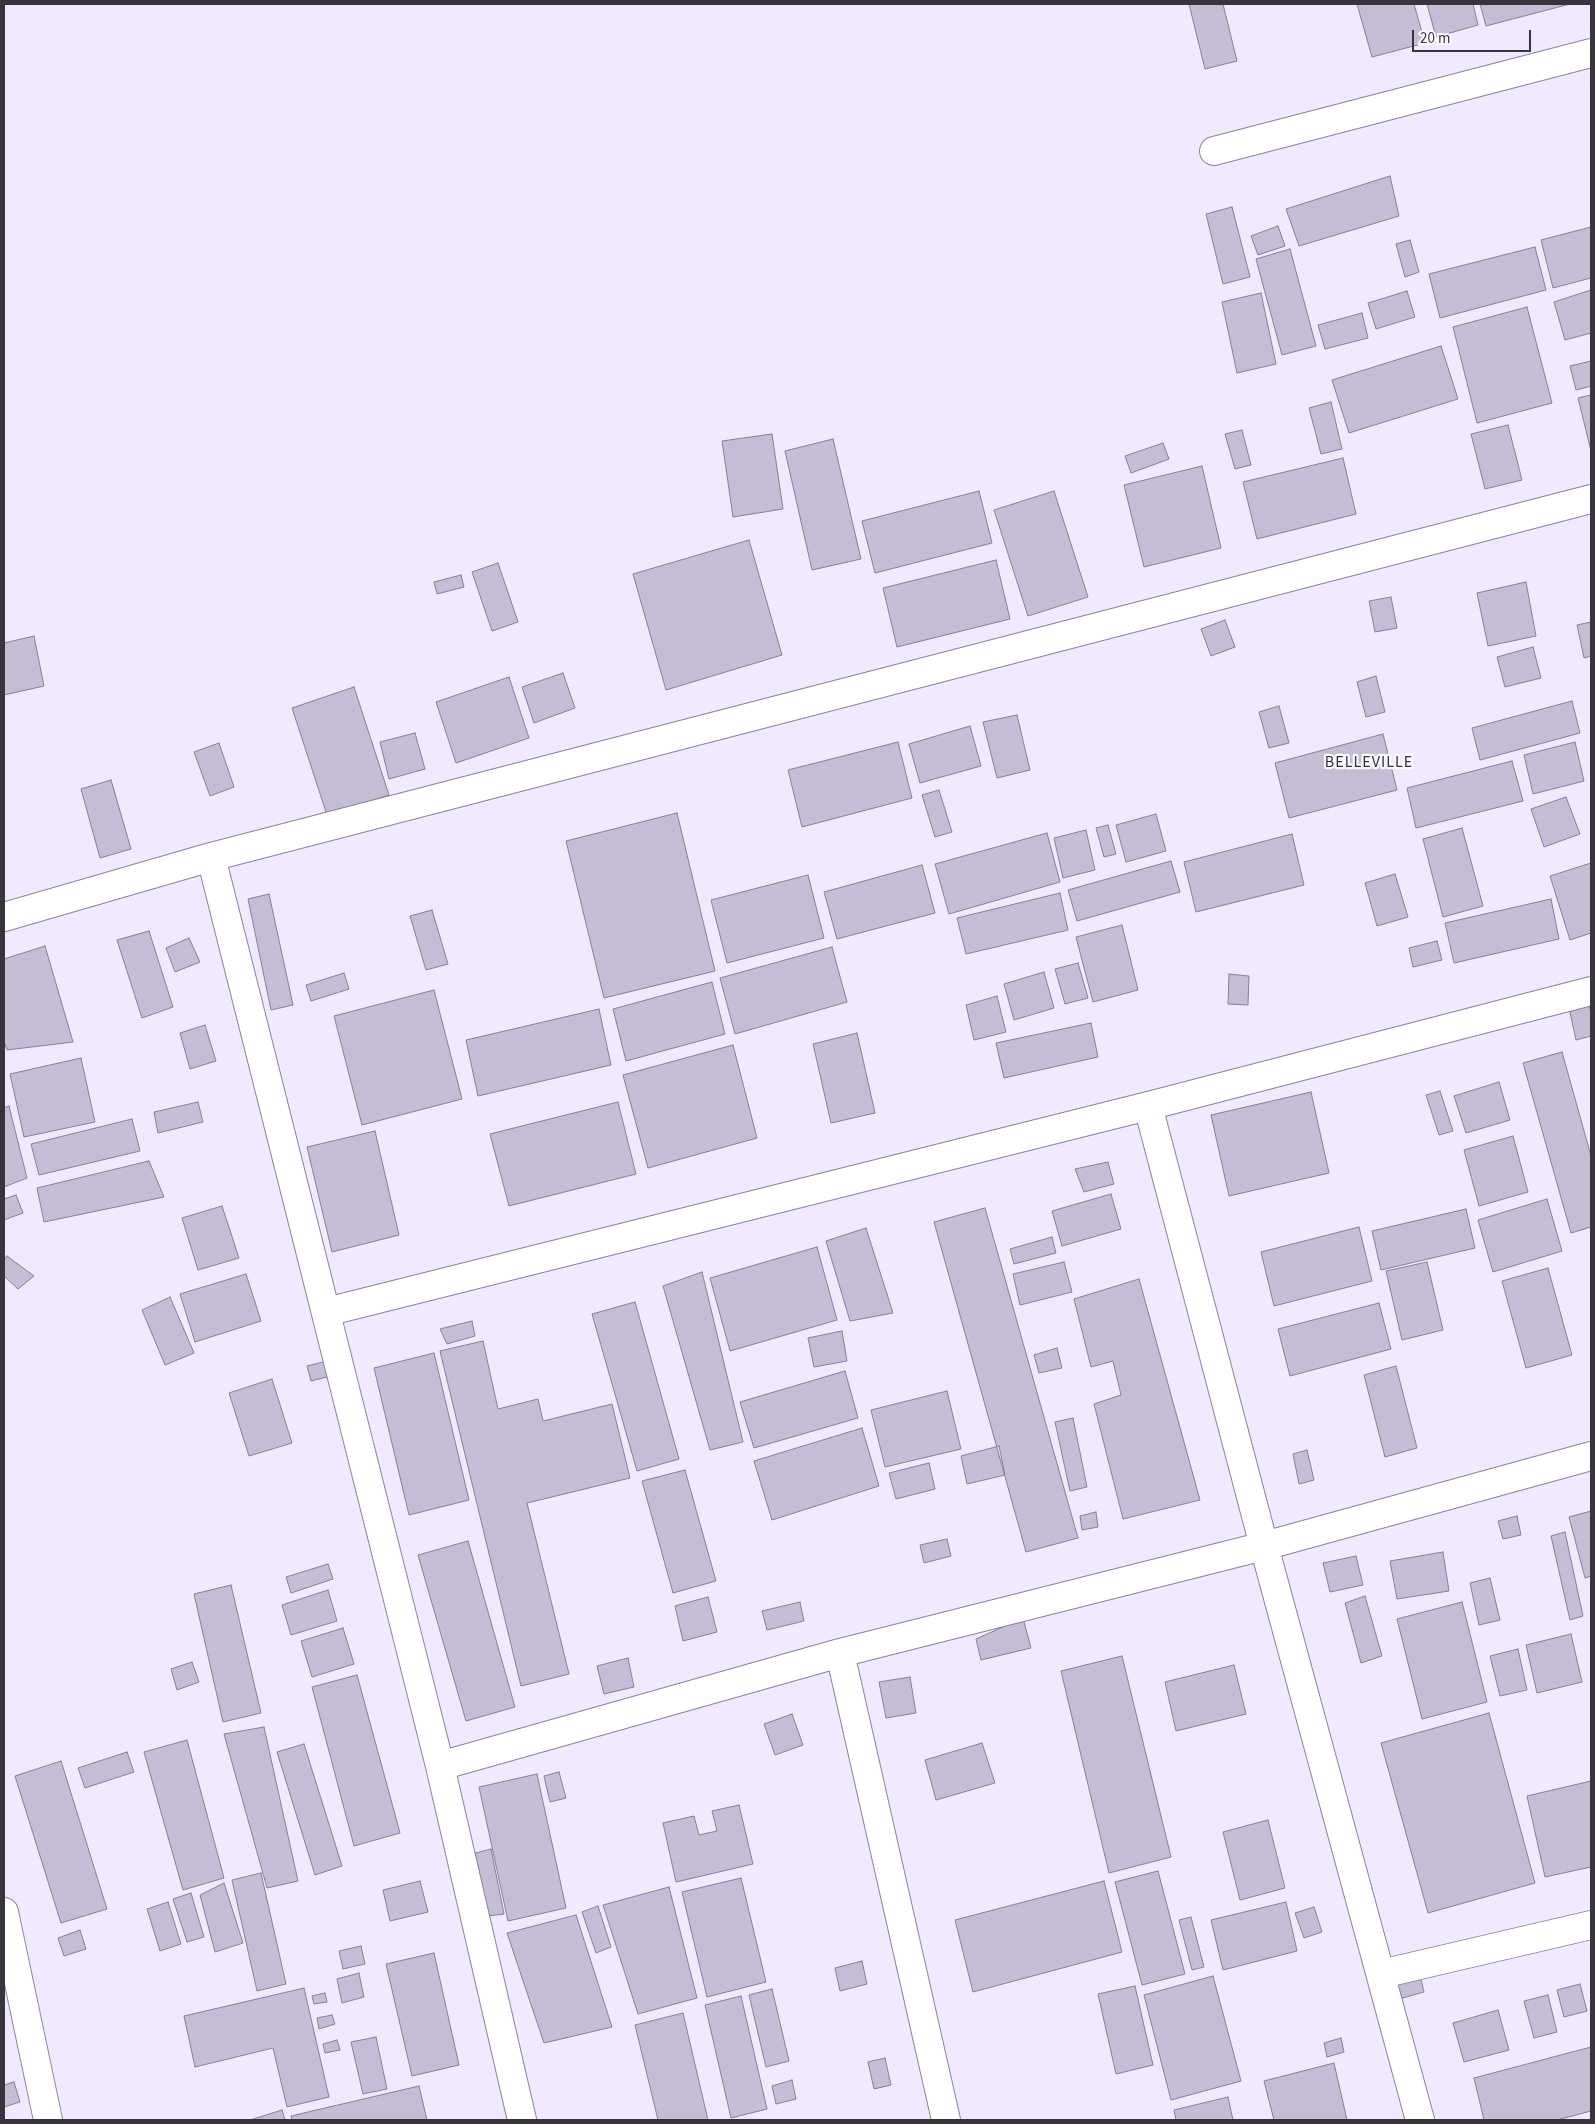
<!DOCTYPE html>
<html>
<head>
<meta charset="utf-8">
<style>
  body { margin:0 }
  #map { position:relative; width:1595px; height:2124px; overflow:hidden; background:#f0e9ff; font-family:"Source Sans 3",sans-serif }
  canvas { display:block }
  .frame { position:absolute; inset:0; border:5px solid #37343e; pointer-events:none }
  .scale { position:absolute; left:1412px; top:30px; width:119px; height:22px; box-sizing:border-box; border:2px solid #37343e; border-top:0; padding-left:6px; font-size:15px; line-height:18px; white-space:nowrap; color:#37343e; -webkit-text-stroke:4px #fbfaff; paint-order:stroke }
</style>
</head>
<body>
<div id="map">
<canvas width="1595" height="2124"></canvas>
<div class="frame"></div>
<div class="scale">20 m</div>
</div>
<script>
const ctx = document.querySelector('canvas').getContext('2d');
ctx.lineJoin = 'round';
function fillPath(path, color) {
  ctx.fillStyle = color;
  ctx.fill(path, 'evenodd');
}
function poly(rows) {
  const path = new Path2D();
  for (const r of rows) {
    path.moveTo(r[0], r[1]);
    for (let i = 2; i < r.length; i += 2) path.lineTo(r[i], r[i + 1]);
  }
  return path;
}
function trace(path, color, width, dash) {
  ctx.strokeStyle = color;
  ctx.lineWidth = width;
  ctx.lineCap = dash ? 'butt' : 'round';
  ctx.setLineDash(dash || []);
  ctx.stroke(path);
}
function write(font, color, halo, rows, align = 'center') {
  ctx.font = font + ' "Source Sans 3",sans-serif';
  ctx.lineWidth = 4.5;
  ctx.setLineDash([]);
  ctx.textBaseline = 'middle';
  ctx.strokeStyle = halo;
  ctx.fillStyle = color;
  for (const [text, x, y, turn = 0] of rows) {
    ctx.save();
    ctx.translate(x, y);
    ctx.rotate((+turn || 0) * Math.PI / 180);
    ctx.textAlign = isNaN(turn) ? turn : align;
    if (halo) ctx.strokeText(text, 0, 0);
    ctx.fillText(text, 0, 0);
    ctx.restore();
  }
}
const building = poly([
  [1189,4,1223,4,1237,61,1205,69,1189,4],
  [1357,4,1414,4,1425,43,1372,57,1357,4],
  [1427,4,1473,4,1478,25,1436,37,1427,4],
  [1480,4,1570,4,1486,26,1480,4],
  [1390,176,1399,216,1299,246,1286,209,1390,176],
  [1232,207,1250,277,1223,284,1206,214,1232,207],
  [1278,226,1285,246,1258,255,1251,236,1278,226],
  [1591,227,1591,278,1553,288,1541,240,1591,227],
  [1410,240,1419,272,1405,277,1396,244,1410,240],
  [1535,247,1546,290,1440,318,1429,274,1535,247],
  [1290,249,1316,346,1282,355,1256,259,1290,249],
  [1591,290,1591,333,1565,340,1554,302,1591,290],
  [1407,291,1415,317,1376,329,1368,303,1407,291],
  [1261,293,1276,364,1237,373,1222,302,1261,293],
  [1527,307,1552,403,1477,423,1453,327,1527,307],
  [1362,313,1368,338,1325,349,1318,325,1362,313],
  [1441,346,1458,399,1349,433,1332,380,1441,346],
  [1591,361,1591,386,1576,390,1570,366,1591,361],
  [1591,395,1591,451,1578,398,1591,395],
  [1331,402,1342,449,1321,454,1309,408,1331,402],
  [1508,425,1522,480,1485,489,1471,434,1508,425],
  [1242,430,1251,465,1235,469,1225,434,1242,430],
  [772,434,783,509,733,517,722,441,772,434],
  [833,439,861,559,812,570,785,451,833,439],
  [1163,443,1169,459,1131,473,1125,456,1163,443],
  [1343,458,1356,514,1257,539,1243,482,1343,458],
  [1202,466,1221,548,1144,567,1124,485,1202,466],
  [979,491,992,543,875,573,862,521,979,491],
  [1054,491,1088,597,1028,616,994,510,1054,491],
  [749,540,782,655,666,690,633,574,749,540],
  [996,560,1010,619,897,647,883,588,996,560],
  [498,563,518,622,492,631,472,572,498,563],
  [461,575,464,587,437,594,434,582,461,575],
  [1526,582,1536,636,1488,646,1477,593,1526,582],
  [1391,597,1397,628,1375,632,1369,601,1391,597],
  [1225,620,1235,647,1211,656,1201,629,1225,620],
  [1591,622,1591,656,1584,658,1577,625,1591,622],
  [34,636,44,686,4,695,4,643,34,636],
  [1533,647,1541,678,1505,687,1497,657,1533,647],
  [563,673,575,708,534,723,522,687,563,673],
  [1376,676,1385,712,1366,717,1357,682,1376,676],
  [509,677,529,738,456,763,436,702,509,677],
  [354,687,389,795,327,815,292,708,354,687],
  [1572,701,1580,733,1480,760,1472,728,1572,701],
  [1279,706,1289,743,1269,748,1259,712,1279,706],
  [1017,715,1030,770,997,778,983,722,1017,715],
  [970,726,981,766,920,783,909,744,970,726],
  [415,733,425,769,389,779,380,742,415,733],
  [1383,734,1397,790,1289,818,1275,763,1383,734],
  [898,742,912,798,802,827,788,770,898,742],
  [1575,742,1584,781,1533,794,1524,755,1575,742],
  [219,743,234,787,210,796,194,752,219,743],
  [1512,761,1523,801,1416,828,1407,788,1512,761],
  [111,780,131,849,100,858,81,789,111,780],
  [939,790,952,832,935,837,922,795,939,790],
  [1566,797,1580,834,1544,847,1531,809,1566,797],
  [677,813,715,971,604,998,566,841,677,813],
  [1156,814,1166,851,1126,862,1116,825,1156,814],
  [1108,825,1116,854,1104,857,1096,828,1108,825],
  [1462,828,1483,906,1443,917,1423,839,1462,828],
  [1086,830,1095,870,1063,878,1054,838,1086,830],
  [1047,833,1060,882,949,914,935,864,1047,833],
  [1292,834,1304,885,1196,912,1184,862,1292,834],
  [1171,861,1180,892,1077,921,1068,890,1171,861],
  [1591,863,1591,933,1570,940,1550,876,1591,863],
  [922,865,935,913,837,939,824,892,922,865],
  [1395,874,1408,917,1377,926,1365,883,1395,874],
  [808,875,824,938,727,963,711,900,808,875],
  [1060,893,1068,930,966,954,957,918,1060,893],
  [269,894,293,1005,271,1010,248,899,269,894],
  [1551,899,1559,939,1454,963,1445,923,1551,899],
  [432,910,448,964,426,970,410,916,432,910],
  [1122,925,1138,990,1093,1002,1076,937,1122,925],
  [149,931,173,1007,142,1018,117,940,149,931],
  [189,938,200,962,175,972,166,948,189,938],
  [1437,941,1442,960,1413,967,1409,948,1437,941],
  [45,946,73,1042,7,1050,4,1041,4,959,45,946],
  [832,947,847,1002,735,1034,720,978,832,947],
  [1078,963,1088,998,1065,1004,1055,969,1078,963],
  [1044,972,1054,1008,1014,1020,1004,984,1044,972],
  [344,973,349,989,311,1001,306,985,344,973],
  [1229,974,1249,976,1248,1005,1228,1004,1229,974],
  [712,982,725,1034,626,1061,613,1009,712,982],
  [434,990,462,1099,362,1125,334,1016,434,990],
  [997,996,1006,1032,974,1040,966,1005,997,996],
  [1588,999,1591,1015,1591,1036,1576,1040,1568,1003,1588,999],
  [599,1009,611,1065,478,1096,466,1040,599,1009],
  [1091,1023,1098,1057,1004,1078,996,1043,1091,1023],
  [205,1025,216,1061,190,1069,180,1033,205,1025],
  [857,1033,875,1113,831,1123,813,1044,857,1033],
  [733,1045,757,1138,648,1168,623,1075,733,1045],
  [1562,1052,1591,1156,1591,1227,1571,1233,1523,1063,1562,1052],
  [81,1058,95,1122,24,1137,10,1074,81,1058],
  [1499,1082,1510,1120,1466,1133,1454,1096,1499,1082],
  [1440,1091,1453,1131,1439,1135,1426,1095,1440,1091],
  [1311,1092,1329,1173,1229,1196,1211,1115,1311,1092],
  [198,1102,203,1122,158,1133,154,1112,198,1102],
  [618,1102,636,1174,509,1206,490,1134,618,1102],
  [9,1106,27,1178,4,1187,4,1108,9,1106],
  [132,1119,140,1151,39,1175,31,1144,132,1119],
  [375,1131,399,1235,332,1252,307,1147,375,1131],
  [1513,1136,1528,1192,1479,1206,1464,1150,1513,1136],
  [149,1161,164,1197,44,1222,37,1188,149,1161],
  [1108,1162,1114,1184,1084,1192,1075,1169,1108,1162],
  [1111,1194,1121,1229,1062,1246,1052,1211,1111,1194],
  [16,1195,23,1213,4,1220,4,1199,16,1195],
  [1547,1199,1562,1251,1493,1272,1478,1220,1547,1199],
  [222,1206,239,1258,198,1270,182,1218,222,1206],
  [985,1208,1078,1538,1026,1552,934,1222,985,1208],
  [1466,1209,1475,1248,1381,1270,1372,1231,1466,1209],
  [1359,1227,1372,1281,1274,1306,1261,1252,1359,1227],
  [866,1228,893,1313,850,1321,826,1241,866,1228],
  [1052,1237,1056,1253,1014,1264,1010,1249,1052,1237],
  [817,1247,837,1320,730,1351,710,1278,817,1247],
  [7,1256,34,1276,18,1289,4,1276,4,1260,7,1256],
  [1064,1262,1072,1292,1020,1305,1013,1274,1064,1262],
  [1427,1262,1443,1330,1402,1340,1386,1271,1427,1262],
  [1548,1268,1572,1355,1526,1368,1502,1281,1548,1268],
  [702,1272,743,1442,710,1450,663,1286,702,1272],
  [246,1274,261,1321,195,1342,180,1294,246,1274],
  [1139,1279,1200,1500,1123,1519,1094,1404,1121,1395,1113,1361,1091,1367,1074,1299,1139,1279],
  [170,1297,194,1353,165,1365,142,1310,170,1297],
  [635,1302,679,1459,637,1471,592,1314,635,1302],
  [1379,1303,1391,1349,1290,1376,1278,1329,1379,1303],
  [472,1321,475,1336,447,1344,440,1329,472,1321],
  [842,1331,847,1361,814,1367,808,1338,842,1331],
  [483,1341,498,1409,538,1399,543,1421,612,1404,630,1478,527,1503,569,1674,521,1686,440,1351,483,1341],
  [1057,1348,1062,1368,1039,1373,1034,1355,1057,1348],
  [434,1353,469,1500,409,1515,374,1368,434,1353],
  [331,1360,335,1375,311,1381,307,1366,331,1360],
  [1396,1366,1417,1448,1385,1457,1364,1375,1396,1366],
  [845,1371,858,1418,754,1448,740,1402,845,1371],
  [272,1379,292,1443,249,1456,229,1393,272,1379],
  [947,1391,961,1449,885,1467,871,1410,947,1391],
  [1073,1418,1087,1487,1070,1491,1055,1422,1073,1418],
  [862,1428,879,1486,772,1520,754,1461,862,1428],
  [999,1446,1005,1475,967,1484,961,1456,999,1446],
  [1307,1450,1314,1480,1299,1484,1293,1454,1307,1450],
  [929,1463,935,1489,896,1499,889,1473,929,1463],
  [685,1470,716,1581,673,1593,642,1481,685,1470],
  [1591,1511,1591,1576,1585,1578,1569,1517,1591,1511],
  [1096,1512,1098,1527,1082,1530,1080,1516,1096,1512],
  [1517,1516,1521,1535,1503,1539,1498,1521,1517,1516],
  [1565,1532,1583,1616,1570,1620,1551,1536,1565,1532],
  [947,1539,951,1556,924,1563,920,1545,947,1539],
  [468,1541,515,1707,466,1721,418,1555,468,1541],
  [1443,1552,1449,1591,1397,1599,1390,1561,1443,1552],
  [1356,1556,1363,1585,1330,1592,1323,1563,1356,1556],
  [328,1564,333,1579,291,1593,286,1577,328,1564],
  [1490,1578,1500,1620,1479,1625,1470,1583,1490,1578],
  [231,1585,261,1713,223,1722,194,1594,231,1585],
  [328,1590,337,1621,291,1635,282,1605,328,1590],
  [1365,1596,1382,1656,1361,1663,1345,1603,1365,1596],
  [708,1597,717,1632,683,1641,675,1606,708,1597],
  [800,1602,804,1621,767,1630,762,1611,800,1602],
  [1462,1602,1487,1702,1422,1719,1397,1619,1462,1602],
  [1023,1618,1031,1648,981,1660,976,1639,1023,1618],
  [343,1628,354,1664,312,1677,301,1641,343,1628],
  [1571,1634,1582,1682,1537,1693,1526,1645,1571,1634],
  [1518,1649,1527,1690,1500,1696,1490,1656,1518,1649],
  [1122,1656,1171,1857,1109,1873,1061,1671,1122,1656],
  [628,1658,634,1687,604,1694,597,1666,628,1658],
  [192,1662,199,1682,177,1690,171,1669,192,1662],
  [1234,1665,1246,1714,1176,1731,1165,1682,1234,1665],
  [357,1675,400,1833,354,1846,312,1687,357,1675],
  [910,1677,916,1713,886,1718,879,1682,910,1677],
  [1489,1713,1535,1883,1428,1913,1381,1743,1489,1713],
  [792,1714,803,1745,775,1755,764,1724,792,1714],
  [264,1727,298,1881,267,1888,224,1734,264,1727],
  [187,1740,224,1878,183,1890,144,1752,187,1740],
  [982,1743,995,1783,936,1800,925,1760,982,1743],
  [304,1744,342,1866,315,1875,277,1752,304,1744],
  [127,1752,134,1772,85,1788,78,1768,127,1752],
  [61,1761,107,1909,61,1923,15,1776,61,1761],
  [559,1772,566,1798,550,1802,544,1776,559,1772],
  [537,1774,566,1908,508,1921,479,1787,537,1774],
  [1591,1781,1591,1867,1545,1877,1527,1796,1591,1781],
  [739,1805,753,1864,676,1882,663,1823,694,1816,699,1835,717,1831,712,1811,739,1805],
  [1268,1820,1285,1888,1240,1900,1223,1832,1268,1820],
  [491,1849,504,1914,487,1916,472,1854,491,1849],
  [1158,1871,1185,1974,1142,1985,1115,1882,1158,1871],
  [261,1873,286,1984,257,1991,232,1880,261,1873],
  [741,1878,766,1982,707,1997,682,1892,741,1878],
  [420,1881,428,1912,390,1921,383,1890,420,1881],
  [1104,1881,1122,1952,973,1992,955,1920,1104,1881],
  [224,1883,243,1943,215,1952,200,1895,224,1883],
  [669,1887,697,1998,638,2014,603,1905,669,1887],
  [191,1893,204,1937,187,1942,173,1899,191,1893],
  [168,1902,181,1944,160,1951,147,1909,168,1902],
  [1286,1902,1297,1951,1223,1970,1211,1920,1286,1902],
  [598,1906,611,1947,596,1953,582,1912,598,1906],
  [1314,1907,1322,1932,1304,1938,1295,1913,1314,1907],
  [576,1915,612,2027,544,2043,507,1933,576,1915],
  [1191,1917,1204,1967,1192,1970,1179,1920,1191,1917],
  [80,1930,86,1949,64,1956,58,1938,80,1930],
  [361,1946,365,1964,343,1969,339,1951,361,1946],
  [434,1953,459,2065,412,2076,386,1964,434,1953],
  [862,1961,867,1984,840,1991,835,1968,862,1961],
  [1419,1971,1424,1992,1399,1999,1393,1978,1419,1971],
  [359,1973,364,1997,342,2003,337,1979,359,1973],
  [1213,1976,1241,2081,1171,2100,1144,1995,1213,1976],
  [1580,1984,1587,2011,1564,2017,1557,1990,1580,1984],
  [1135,1986,1153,2065,1116,2074,1098,1994,1135,1986],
  [304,1988,329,2097,287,2107,273,2048,195,2067,184,2016,304,1988],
  [772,1989,789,2061,766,2067,749,1995,772,1989],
  [325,1993,327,2002,314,2004,312,1996,325,1993],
  [1548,1995,1557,2032,1534,2038,1524,2001,1548,1995],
  [741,1996,767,2109,731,2118,705,2005,741,1996],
  [1498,2010,1509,2050,1464,2062,1453,2023,1498,2010],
  [683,2013,708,2120,658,2120,635,2025,683,2013],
  [332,2015,335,2024,319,2029,317,2018,332,2015],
  [376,2037,387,2089,363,2094,351,2042,376,2037],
  [1341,2038,1344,2052,1327,2057,1324,2043,1341,2038],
  [337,2040,340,2050,325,2053,323,2044,337,2040],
  [1591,2047,1591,2111,1557,2120,1484,2120,1474,2078,1591,2047],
  [885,2058,891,2085,874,2089,868,2062,885,2058],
  [1334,2063,1347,2120,1274,2120,1264,2081,1334,2063],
  [792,2080,796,2099,776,2104,772,2086,792,2080],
  [14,2082,20,2102,4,2107,4,2085,14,2082],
  [419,2086,427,2120,292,2120,291,2116,419,2086],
  [1228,2097,1233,2120,1176,2120,1174,2110,1228,2097],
  [282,2110,285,2120,250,2120,282,2110]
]);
fillPath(building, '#c5bcd6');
trace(building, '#877f97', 1);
const street = poly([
  [1214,151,1591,53],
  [211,857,440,1766,522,2120],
  [4,917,211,857,1591,499],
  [1148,1106,1264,1546,1420,2120],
  [326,1312,1148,1106,1591,991],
  [840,1653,946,2120],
  [440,1766,840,1653,1264,1546,1591,1456],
  [4,1912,48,2120],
  [1381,1974,1591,1925]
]);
trace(street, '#8b829b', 30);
trace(street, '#fff', 28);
ctx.letterSpacing = '1px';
write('16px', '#342c41', '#fbfaff', [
  ["BELLEVILLE",1369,763]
]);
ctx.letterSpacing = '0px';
</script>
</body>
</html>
